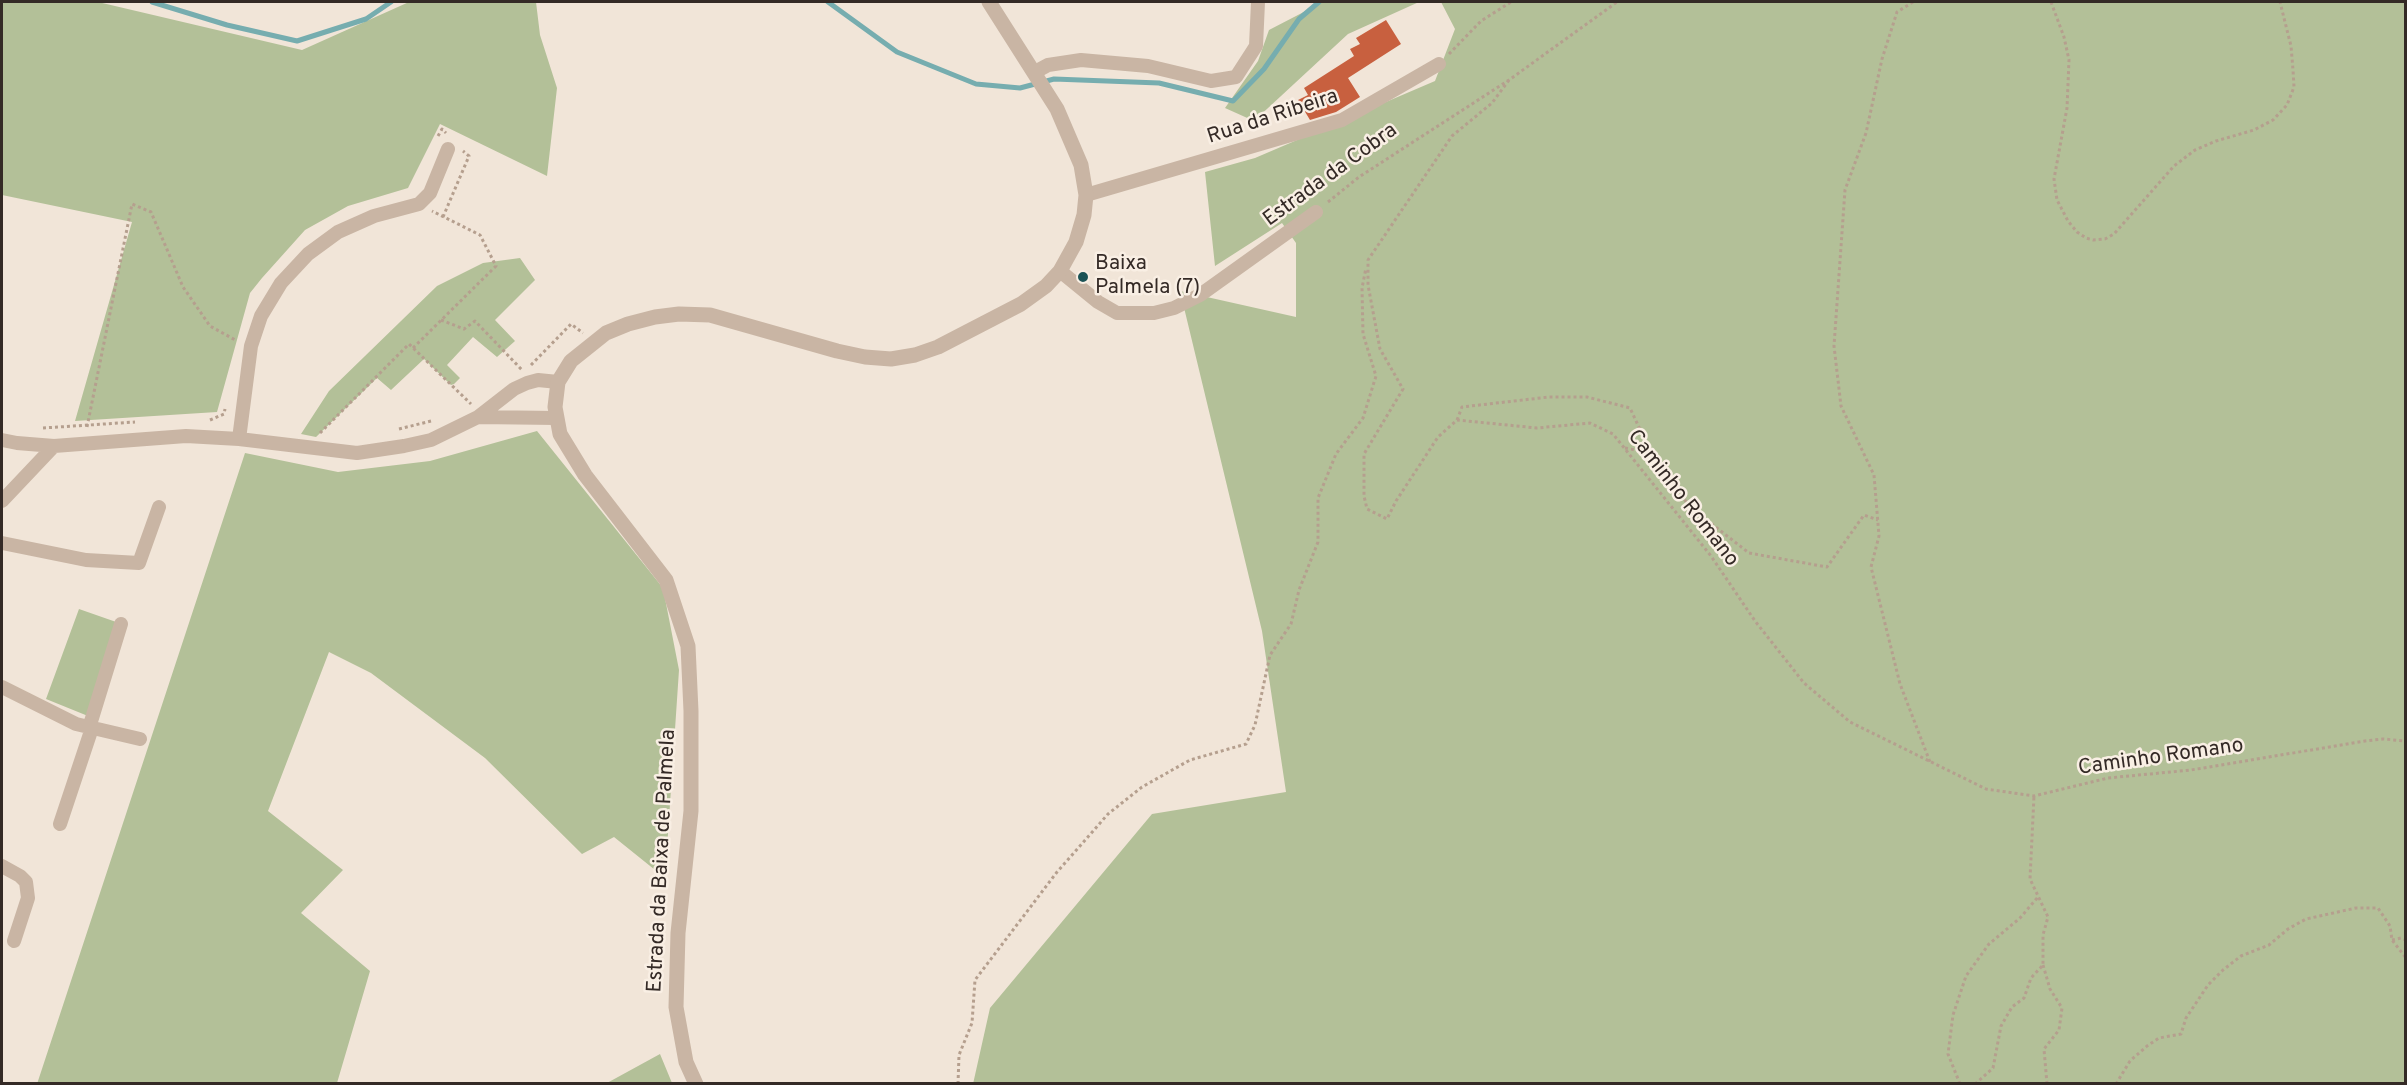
<!DOCTYPE html>
<html>
<head>
<meta charset="utf-8">
<style>
  body { margin:0 }
  #map { position:relative; width:2407px; height:1085px; overflow:hidden; background:#f1e5d8; font-family:Overpass,sans-serif }
  canvas { display:block }
  .frame { position:absolute; inset:0; border:3px solid #342a26; pointer-events:none }
</style>
</head>
<body>
<div id="map">
<canvas width="2407" height="1085"></canvas>
<div class="frame"></div>
</div>
<script>
const ctx = document.querySelector('canvas').getContext('2d');
ctx.lineJoin = 'round';
function fillPath(path, color) {
  ctx.fillStyle = color;
  ctx.fill(path, 'evenodd');
}
function poly(rows) {
  const path = new Path2D();
  for (const r of rows) {
    path.moveTo(r[0], r[1]);
    for (let i = 2; i < r.length; i += 2) path.lineTo(r[i], r[i + 1]);
  }
  return path;
}
function trace(path, color, width, dash) {
  ctx.strokeStyle = color;
  ctx.lineWidth = width;
  ctx.lineCap = dash ? 'butt' : 'round';
  ctx.setLineDash(dash || []);
  ctx.stroke(path);
}
function write(font, color, halo, rows, align = 'center') {
  ctx.font = font + ' Overpass,sans-serif';
  ctx.lineWidth = 5;
  ctx.setLineDash([]);
  ctx.textBaseline = 'middle';
  ctx.strokeStyle = halo;
  ctx.fillStyle = color;
  for (const [text, x, y, turn = 0] of rows) {
    ctx.save();
    ctx.translate(x, y);
    ctx.rotate((+turn || 0) * Math.PI / 180);
    ctx.textAlign = isNaN(turn) ? turn : align;
    if (halo) ctx.strokeText(text, 0, 0);
    ctx.fillText(text, 0, 0);
    ctx.restore();
  }
}
fillPath(poly([
  [2,2,98,2,302,50,409,2,536,2,540,35,557,88,547,176,440,124,408,188,348,206,305,230,262,278,250,293,217,412,75,421,132,222,2,195],
  [1323,2,1419,2,1348,34,1254,121,1225,108,1258,61,1269,30],
  [1441,2,2405,2,2405,1083,973,1084,990,1008,1152,814,1286,792,1262,631,1180,291,1296,317,1296,243,1282,223,1215,266,1205,172,1255,158,1435,81,1455,29],
  [520,258,535,280,495,320,515,341,497,357,473,337,447,365,460,378,454,384,451,385,424,359,391,390,377,378,316,437,301,434,329,391,437,286,483,263],
  [537,431,663,588,679,670,665,878,614,837,582,854,485,758,371,673,329,652,268,811,343,870,301,913,370,971,337,1083,37,1084,245,453,338,472,430,461],
  [79,609,119,623,88,716,46,699],
  [660,1054,672,1083,607,1083]
]), '#b3c098');
trace(poly([
  [152,2,227,25,297,41,366,19,391,2],
  [828,2,897,52,976,84,1020,88,1054,79,1159,83,1233,101,1264,69,1299,19,1319,2]
]), '#76adaf', 5);
fillPath(poly([
  [1386,20,1401,44,1348,78,1360,97,1336,112,1310,120,1298,100,1308,95,1304,88,1354,56,1350,49,1360,44,1356,38]
]), '#c8603f');
trace(poly([
  [1913,2,1897,12,1882,59,1866,133,1845,190,1834,346,1841,406,1874,475,1879,536,1871,567,1900,684,1930,762],
  [2051,2,2064,37,2069,60,2067,108,2054,179,2057,200,2068,221,2077,232,2086,238,2093,240,2105,239,2114,234,2174,166,2195,150,2216,141,2254,130,2273,120,2287,105,2294,87,2293,70,2291,46,2280,2],
  [1449,54,1481,21,1511,2],
  [1509,80,1492,103,1452,136,1368,260,1368,285,1380,349,1403,389,1364,454,1364,496,1367,509,1387,519,1396,501,1438,437,1457,420,1537,428,1590,423,1613,434,1711,556,1755,621,1804,683,1850,722,1986,789,2034,796,2108,778,2191,770,2365,741,2383,739,2406,741],
  [438,136,442,129,446,133],
  [1328,202,1359,177,1509,80,1617,2],
  [443,217,469,156,463,151],
  [441,320,464,329,475,321,522,370],
  [413,348,496,266,480,235,432,211],
  [531,365,571,324,583,333],
  [210,420,224,414,225,409],
  [1457,420,1462,407,1549,397,1587,397,1630,408,1651,453],
  [87,427,132,204,151,212,183,287,210,326,237,341],
  [43,428,135,422],
  [399,429,431,421],
  [320,433,409,344,471,404],
  [1625,448,1651,453,1690,507,1749,553,1827,567,1864,515,1878,520],
  [2392,940,2401,938,2406,940],
  [2043,965,2050,989,2062,1008,2059,1030,2044,1049,2047,1084],
  [958,1084,959,1055,972,1023,975,980,1057,872,1108,814,1142,787,1190,760,1246,744,1255,725,1270,655,1291,624,1299,590,1318,542,1318,498,1336,454,1363,418,1376,376,1363,334,1362,288,1366,268],
  [1960,1084,1948,1054,1953,1015,1966,976,1989,944,2020,918,2038,897],
  [1975,1084,1993,1068,2001,1026,2012,1007,2024,998,2031,978,2043,965,2043,935,2048,917,2030,879,2034,796],
  [2116,1084,2130,1061,2147,1046,2159,1038,2181,1034,2186,1018,2208,985,2223,970,2241,956,2269,945,2288,929,2306,919,2356,908,2378,908,2390,926,2392,940,2406,958]
]), '#b59f8e', 3, [3, 3]);
trace(poly([
  [1035,72,1048,65,1081,60,1148,66,1211,81,1236,77,1256,46,1258,2],
  [1086,195,1342,120,1439,64],
  [1060,271,1098,302,1117,313,1154,313,1174,308,1200,295,1316,212],
  [478,417,556,418],
  [239,439,251,346,261,316,281,283,308,254,338,232,374,216,419,204,430,193,448,149],
  [2,440,17,443,54,446,186,436,239,439,357,453,404,446,431,440,478,417,514,389,527,383,538,380,558,382],
  [2,501,54,446],
  [2,543,86,560,139,563,159,507],
  [2,687,76,724,140,739],
  [89,728,121,624],
  [60,824,92,728],
  [2,866,20,876,26,882,28,898,14,941]
]), '#c9b5a4', 14);
trace(poly([
  [696,1084,686,1062,676,1007,678,933,691,811,691,711,688,646,666,580,585,475,560,434,555,407,558,382,571,361,606,333,628,324,655,317,679,314,710,315,837,351,865,357,891,359,915,355,938,347,1021,304,1046,286,1060,271,1076,242,1084,215,1086,195,1081,165,1057,109,989,2]
]), '#c9b5a4', 15);
for (const [x, y, r, color] of [
  [1083,277,6,"#1b5356"]
]) {
  const dot = new Path2D();
  dot.arc(x, y, r, 0, 2 * Math.PI);
  ctx.fillStyle = color;
  ctx.fill(dot);
  trace(dot, '#f9efe4', 2);
}
write('21px', '#342a26', '#f9efe4', [
  ["Rua da Ribeira",1273,118,-18],
  ["Estrada da Cobra",1331,176,-36],
  ["Caminho Romano",1682,499,52],
  ["Caminho Romano",2161,758,-8],
  ["Estrada da Baixa de Palmela",663,861,-87]
]);
write('21px', '#342a26', '#f9efe4', [
  ["Baixa",1095,265],
  ["Palmela (7)",1095,289]
], 'left');
</script>
</body>
</html>
